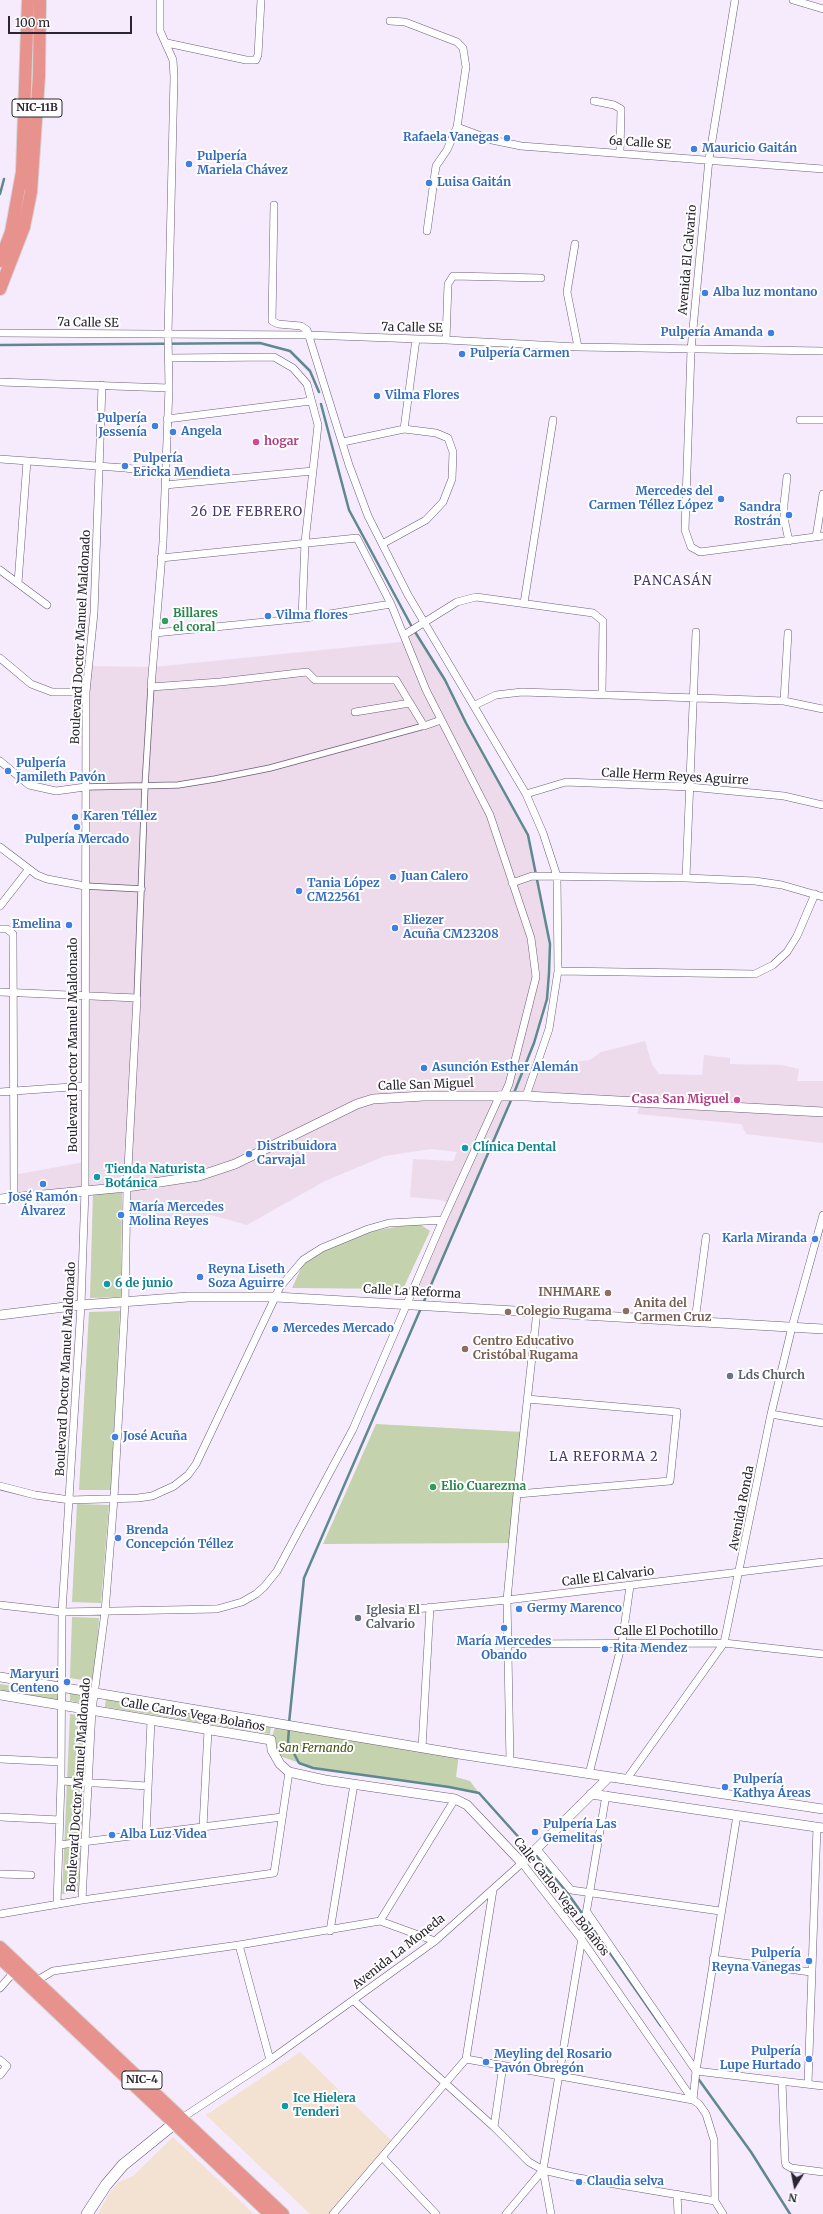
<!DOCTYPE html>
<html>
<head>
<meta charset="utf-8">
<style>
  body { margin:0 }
  #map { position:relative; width:823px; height:2214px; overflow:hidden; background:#f5ebfd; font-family:Merriweather,serif }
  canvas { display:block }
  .north { position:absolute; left:775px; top:2166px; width:40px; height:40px; -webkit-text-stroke:3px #fff; paint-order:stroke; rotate:190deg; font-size:11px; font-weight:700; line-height:16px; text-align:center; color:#2b2531 }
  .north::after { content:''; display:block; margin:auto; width:14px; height:18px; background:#2b2531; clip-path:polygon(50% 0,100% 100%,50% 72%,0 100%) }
  .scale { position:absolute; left:8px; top:16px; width:124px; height:18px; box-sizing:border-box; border:2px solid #2b2531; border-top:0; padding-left:5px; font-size:12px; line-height:14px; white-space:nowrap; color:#2b2531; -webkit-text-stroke:3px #fff; paint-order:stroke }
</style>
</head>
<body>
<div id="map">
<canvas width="823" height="2214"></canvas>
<div class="north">N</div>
<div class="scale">100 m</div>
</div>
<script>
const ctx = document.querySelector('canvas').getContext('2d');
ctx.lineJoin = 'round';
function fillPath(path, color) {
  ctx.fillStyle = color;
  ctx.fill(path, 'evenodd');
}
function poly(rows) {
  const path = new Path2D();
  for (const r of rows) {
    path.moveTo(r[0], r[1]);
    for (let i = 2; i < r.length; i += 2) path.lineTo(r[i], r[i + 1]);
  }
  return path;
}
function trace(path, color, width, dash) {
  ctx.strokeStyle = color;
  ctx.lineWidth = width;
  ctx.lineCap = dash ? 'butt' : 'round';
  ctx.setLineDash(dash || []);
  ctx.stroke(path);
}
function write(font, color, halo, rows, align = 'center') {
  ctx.font = font + ' Merriweather,serif';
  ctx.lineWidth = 4;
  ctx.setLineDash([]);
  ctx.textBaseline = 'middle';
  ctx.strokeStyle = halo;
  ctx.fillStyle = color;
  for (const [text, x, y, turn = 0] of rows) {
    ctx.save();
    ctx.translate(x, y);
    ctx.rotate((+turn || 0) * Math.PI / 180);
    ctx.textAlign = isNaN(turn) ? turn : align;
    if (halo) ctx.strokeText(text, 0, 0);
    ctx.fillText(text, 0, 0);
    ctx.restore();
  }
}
fillPath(poly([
  [413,629,445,680,466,723,528,835,545,913,550,959,547,999,527,1062,537,1066,590,1060,601,1052,645,1041,652,1064,659,1074,702,1075,704,1055,730,1058,730,1064,782,1065,799,1069,797,1081,823,1081,823,1143,746,1134,741,1124,637,1114,640,1103,513,1096,428,1292,412,1291,451,1204,440,1200,410,1197,413,1159,453,1161,457,1152,431,1149,385,1156,325,1181,247,1225,211,1215,130,1222,127,1187,14,1197,13,1175,85,1162,89,666,153,667,401,642,404,635]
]), '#eddbeb');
fillPath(poly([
  [300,2052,395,2144,330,2214,310,2214,206,2115],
  [173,2137,254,2214,98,2214,110,2192,119,2182,133,2176]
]), '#f3e2d1');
fillPath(poly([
  [93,1192,122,1193,121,1297,90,1298],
  [407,1225,421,1225,430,1231,403,1289,292,1288,303,1264,329,1248,368,1232],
  [120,1311,111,1490,79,1490,89,1312],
  [376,1424,523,1432,512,1543,323,1544],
  [77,1504,109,1505,101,1603,72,1602],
  [72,1617,99,1618,95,1682,70,1678],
  [0,1684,59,1693,57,1702,0,1692],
  [70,1693,89,1697,89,1704,70,1701],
  [106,1698,271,1725,270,1734,105,1707],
  [70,1714,88,1716,78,1892,62,1894],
  [276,1724,459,1754,456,1777,470,1781,479,1793,449,1787,313,1768,280,1756,271,1740]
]), '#c4d2ae');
trace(poly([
  [0,194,4,179],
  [0,345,260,343,290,351,310,371,319,392],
  [321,404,349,510,412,627,445,680,466,723,528,835,550,944,549,973,547,999,534,1043,514,1093],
  [289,1723,304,1578,512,1098],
  [289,1728,288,1742,299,1763,313,1768,449,1787,479,1793,531,1851],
  [535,1854,566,1891,584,1916],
  [587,1920,661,2026],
  [697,2077,751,2152,790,2214]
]), '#5f8890', 2.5);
const pedestrian = poly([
  [85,787,178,785,215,779,270,768,424,726],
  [85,886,142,889],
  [137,998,145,785,151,687]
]);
const minor = poly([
  [160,0,160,31,173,60,174,77,168,334,169,388,163,542,151,687,220,682,307,672,315,680,396,680,424,726,441,720],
  [735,0,709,159,691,350,685,530,691,547,700,552,823,536],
  [793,0,823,9],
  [390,21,405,22,457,42,463,48,466,67,457,127,447,150,436,166,427,231],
  [167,43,246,60,256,60,258,55,261,0],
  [594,101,614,105,621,109,620,152],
  [457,127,492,140,521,146,823,169],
  [274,205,272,321,278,324,301,326,307,330,349,465,368,516,408,595,526,794,543,833,557,876,558,971,549,1029,526,1096],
  [575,244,567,292,578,347],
  [0,333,308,335,446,340,578,347,823,351],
  [446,340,448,284,453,276,541,278],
  [170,358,274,357,293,368,307,384,318,425,305,542,302,618],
  [0,382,169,388],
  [167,419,311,401],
  [800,420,823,420],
  [404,429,416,339],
  [343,442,404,429,436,433,448,438,453,452,452,479,443,502,426,520,384,543],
  [0,459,125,468,165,473],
  [787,477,784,504,784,518,789,541],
  [165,485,313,471],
  [816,537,823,494],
  [161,558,357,538,391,604,426,690,490,815,531,938,536,977,509,1084,504,1095],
  [0,570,47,605],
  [18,583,27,461],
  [524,603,553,420],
  [155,633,305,618,391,604],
  [404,635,457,602,476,597,593,613,603,621,602,694],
  [0,658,31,684,52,692,86,692],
  [784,701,788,633],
  [475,705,496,695,522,692,784,701,823,709],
  [355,712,410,703],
  [0,761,29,785,56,791,85,787],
  [526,794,566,782,690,787,784,796,823,805],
  [0,847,37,875,47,879,85,886],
  [686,878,696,632],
  [512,883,532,876,686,878,755,881,782,885,823,897],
  [0,906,29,869],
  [0,929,7,929,13,934,14,1197],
  [558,971,755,974,773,965,787,952,797,936,815,894],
  [0,992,137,998,127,1187,125,1302,114,1498,105,1612,92,1710,82,1900],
  [0,1092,85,1086],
  [695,1321,706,1237],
  [771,1414,823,1423],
  [0,1486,35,1495,70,1500,138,1498,152,1496,174,1486,188,1475,196,1464,280,1287,303,1260,322,1248,368,1229,389,1223,443,1220],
  [517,1494,670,1481,677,1412,527,1399],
  [0,1605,62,1612,217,1609,242,1602,256,1594,264,1587,277,1571,353,1429,443,1220,500,1095],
  [395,1611,507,1600,823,1562],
  [508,1644,724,1643,823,1654],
  [422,1748,430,1607],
  [0,1759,61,1762],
  [510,1762,507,1600,517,1494,537,1311],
  [589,1774,622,1643,630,1586],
  [626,1780,724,1643,771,1414,792,1327,823,1215],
  [61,1781,148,1786],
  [0,1817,60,1820],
  [203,1827,208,1730],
  [146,1834,151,1720],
  [59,1845,282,1817],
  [536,1848,571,1890,720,1911],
  [0,1874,31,1875],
  [57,1904,61,1781,62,1612,81,1305,85,1190,86,692,94,613,102,385],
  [587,1912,696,2071,823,2086],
  [0,1914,82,1900,274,1873,289,1772],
  [380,1921,455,1799],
  [330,1931,354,1784],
  [239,1945,270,2060],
  [713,1959,811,1972],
  [36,1981,53,1971,239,1945,380,1921,435,1941],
  [0,1988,14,1972],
  [354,2001,494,2127,529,2162,543,2170,573,2177,715,2201,723,2214],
  [466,2059,693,2100,699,2104,706,2114,714,2140,715,2201],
  [0,2060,7,2066,0,2075],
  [782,2081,785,2161,786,2165,791,2168,823,2172],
  [808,2084,817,1827],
  [693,2100,696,2071,737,1815],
  [182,2118,270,2060,435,1941,522,1863,582,1940,693,2100],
  [494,2127,503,2065],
  [383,2158,436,2214],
  [677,2194,678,2214],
  [333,2214,466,2059,493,1890],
  [506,2214,543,2170],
  [551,2214,543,2170,606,1795]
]);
const tertiary = poly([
  [0,1199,127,1187,199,1176,235,1164,357,1104,373,1099,424,1096,526,1096,823,1112],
  [0,1315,81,1305,188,1297,276,1297,823,1329],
  [0,1677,459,1754,823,1809],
  [0,1695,271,1740,272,1750,280,1764,289,1772,325,1780,455,1799,467,1805,522,1863,608,1778],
  [591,1794,823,1828]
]);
const secondary = poly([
  [87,2214,106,2185,123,2165,181,2118]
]);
const trunk = poly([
  [0,261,11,232,22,172,28,0],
  [0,289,24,227,31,192,39,76,40,0],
  [0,1947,283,2214],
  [0,1958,270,2214]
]);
trace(pedestrian, '#6c5e79', 7);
trace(minor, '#6c5e79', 8);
trace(tertiary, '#6c5e79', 10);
trace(secondary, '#6c5e79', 12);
trace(trunk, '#d5d3d6', 14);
trace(pedestrian, '#fff', 5.5);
trace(minor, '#fff', 7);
trace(tertiary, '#fff', 9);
trace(secondary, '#fff', 11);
trace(trunk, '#e7928c', 12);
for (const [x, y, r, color] of [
  [507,138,4,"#3f7fe0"],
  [694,149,4,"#3f7fe0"],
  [189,164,4,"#3f7fe0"],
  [429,183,4,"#3f7fe0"],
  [705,293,4,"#3f7fe0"],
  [771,333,4,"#3f7fe0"],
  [462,354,4,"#3f7fe0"],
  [377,396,4,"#3f7fe0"],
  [155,426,4,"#3f7fe0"],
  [173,432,4,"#3f7fe0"],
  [256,442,4,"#d1479c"],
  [125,466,4,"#3f7fe0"],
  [721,499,4,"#3f7fe0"],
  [789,515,4,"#3f7fe0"],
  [268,616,4,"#3f7fe0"],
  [165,621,4,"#2e9e5b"],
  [8,771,4,"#3f7fe0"],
  [75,817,4,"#3f7fe0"],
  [77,827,4,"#3f7fe0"],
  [393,877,4,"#3f7fe0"],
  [299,891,4,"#3f7fe0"],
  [69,925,4,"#3f7fe0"],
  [395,928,4,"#3f7fe0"],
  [424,1068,4,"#3f7fe0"],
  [737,1100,4,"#d1479c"],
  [465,1148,4,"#0f9aa8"],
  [249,1154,4,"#3f7fe0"],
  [97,1177,4,"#0f9aa8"],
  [43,1184,4,"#3f7fe0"],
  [121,1215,4,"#3f7fe0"],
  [815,1239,4,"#3f7fe0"],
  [200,1277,4,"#3f7fe0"],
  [107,1284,4,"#0f9aa8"],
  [608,1293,4,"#8d6e63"],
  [626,1311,4,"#8d6e63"],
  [508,1312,4,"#8d6e63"],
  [275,1329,4,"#3f7fe0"],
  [465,1349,4,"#8d6e63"],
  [730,1376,4,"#6b7280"],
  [115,1437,4,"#3f7fe0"],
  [433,1487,4,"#2e9e5b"],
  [118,1538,4,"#3f7fe0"],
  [519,1609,4,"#3f7fe0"],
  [358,1618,4,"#6b7280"],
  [504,1628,4,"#3f7fe0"],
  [605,1649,4,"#3f7fe0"],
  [67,1682,4,"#3f7fe0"],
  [725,1787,4,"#3f7fe0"],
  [535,1832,4,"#3f7fe0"],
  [112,1835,4,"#3f7fe0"],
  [809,1961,4,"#3f7fe0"],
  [809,2059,4,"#3f7fe0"],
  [486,2062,4,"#3f7fe0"],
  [285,2106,4,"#0f9aa8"],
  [579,2182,4,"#3f7fe0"]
]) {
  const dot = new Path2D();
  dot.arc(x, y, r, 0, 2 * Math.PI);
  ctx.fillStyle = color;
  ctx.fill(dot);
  trace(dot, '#fff', 1.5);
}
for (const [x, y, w] of [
  [37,108,50],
  [142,2080,40]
]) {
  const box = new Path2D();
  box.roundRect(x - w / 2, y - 9, w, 18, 3);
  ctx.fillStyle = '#fff';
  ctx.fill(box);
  trace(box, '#2b2531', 1);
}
write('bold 11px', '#2b2531', null, [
  ["NIC-11B",37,108],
  ["NIC-4",142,2080]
]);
write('bold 12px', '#366cbe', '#fff', [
  ["Rafaela Vanegas",499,138,"right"],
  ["Mauricio Gaitán",702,149],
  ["Pulpería",197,157],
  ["Mariela Chávez",197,171],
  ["Luisa Gaitán",437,183],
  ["Alba luz montano",713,293],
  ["Pulpería Amanda",763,333,"right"],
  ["Pulpería Carmen",470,354],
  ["Vilma Flores",385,396],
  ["Pulpería",147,419,"right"],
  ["Jessenía",147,433,"right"],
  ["Angela",181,432],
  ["Pulpería",133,459],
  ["Ericka Mendieta",133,473],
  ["Mercedes del",713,492,"right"],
  ["Carmen Téllez López",713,506,"right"],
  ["Sandra",781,508,"right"],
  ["Rostrán",781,522,"right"],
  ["Vilma flores",276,616],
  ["Pulpería",16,764],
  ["Jamileth Pavón",16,778],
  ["Karen Téllez",83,817],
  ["Pulpería Mercado",77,840,"center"],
  ["Juan Calero",401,877],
  ["Tania López",307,884],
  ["CM22561",307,898],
  ["Eliezer",403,921],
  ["Acuña CM23208",403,935],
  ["Emelina",61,925,"right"],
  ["Asunción Esther Alemán",432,1068],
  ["Distribuidora",257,1147],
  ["Carvajal",257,1161],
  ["José Ramón",43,1198,"center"],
  ["Álvarez",43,1212,"center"],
  ["María Mercedes",129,1208],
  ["Molina Reyes",129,1222],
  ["Karla Miranda",807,1239,"right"],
  ["Reyna Liseth",208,1270],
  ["Soza Aguirre",208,1284],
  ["Mercedes Mercado",283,1329],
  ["José Acuña",123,1437],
  ["Brenda",126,1531],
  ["Concepción Téllez",126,1545],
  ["Germy Marenco",527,1609],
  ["María Mercedes",504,1642,"center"],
  ["Obando",504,1656,"center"],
  ["Rita Mendez",613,1649],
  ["Maryuri",59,1675,"right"],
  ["Centeno",59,1689,"right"],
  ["Pulpería",733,1780],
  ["Kathya Áreas",733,1794],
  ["Pulpería Las",543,1825],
  ["Gemelitas",543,1839],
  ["Alba Luz Videa",120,1835],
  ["Pulpería",801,1954,"right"],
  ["Reyna Vanegas",801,1968,"right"],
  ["Pulpería",801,2052,"right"],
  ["Lupe Hurtado",801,2066,"right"],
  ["Meyling del Rosario",494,2055],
  ["Pavón Obregón",494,2069],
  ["Claudia selva",587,2182]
], 'left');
write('12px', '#2b2531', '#fff', [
  ["6a Calle SE",640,143,4],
  ["Avenida El Calvario",688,260,-85],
  ["7a Calle SE",88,323,1],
  ["7a Calle SE",412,328,1],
  ["Boulevard Doctor Manuel Maldonado",81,637,-87],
  ["Calle Herm Reyes Aguirre",675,777,3],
  ["Boulevard Doctor Manuel Maldonado",74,1045,-90],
  ["Calle San Miguel",426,1085,-2],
  ["Calle La Reforma",412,1292,3],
  ["Boulevard Doctor Manuel Maldonado",66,1369,-87],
  ["Avenida Ronda",742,1508,-79],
  ["Calle El Calvario",608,1577,-7],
  ["Calle El Pochotillo",666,1632],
  ["Calle Carlos Vega Bolaños",193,1715,10],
  ["Boulevard Doctor Manuel Maldonado",79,1785,-86],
  ["Calle Carlos Vega Bolaños",561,1897,52],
  ["Avenida La Moneda",399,1952,-38]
]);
write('bold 12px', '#b23c85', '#fff', [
  ["hogar",264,442],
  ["Casa San Miguel",729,1100,"right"]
], 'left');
write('bold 12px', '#27864d', '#fff', [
  ["Billares",173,614],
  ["el coral",173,628],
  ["Elio Cuarezma",441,1487]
], 'left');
write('bold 12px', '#0d838f', '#fff', [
  ["Clínica Dental",473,1148],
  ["Tienda Naturista",105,1170],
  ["Botánica",105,1184],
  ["6 de junio",115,1284],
  ["Ice Hielera",293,2099],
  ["Tenderi",293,2113]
], 'left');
write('bold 12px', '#785e54', '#fff', [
  ["INHMARE",600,1293,"right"],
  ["Anita del",634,1304],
  ["Carmen Cruz",634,1318],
  ["Colegio Rugama",516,1312],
  ["Centro Educativo",473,1342],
  ["Cristóbal Rugama",473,1356]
], 'left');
write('bold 12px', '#5b616d', '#fff', [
  ["Lds Church",738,1376],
  ["Iglesia El",366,1611],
  ["Calvario",366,1625]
], 'left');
write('italic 12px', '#40530e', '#fff', [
  ["San Fernando",316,1749]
]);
ctx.letterSpacing = '1px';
write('13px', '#473672', '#fff', [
  ["26 DE FEBRERO",247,512],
  ["PANCASÁN",673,581],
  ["LA REFORMA 2",604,1457]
]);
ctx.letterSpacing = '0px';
</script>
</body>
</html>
